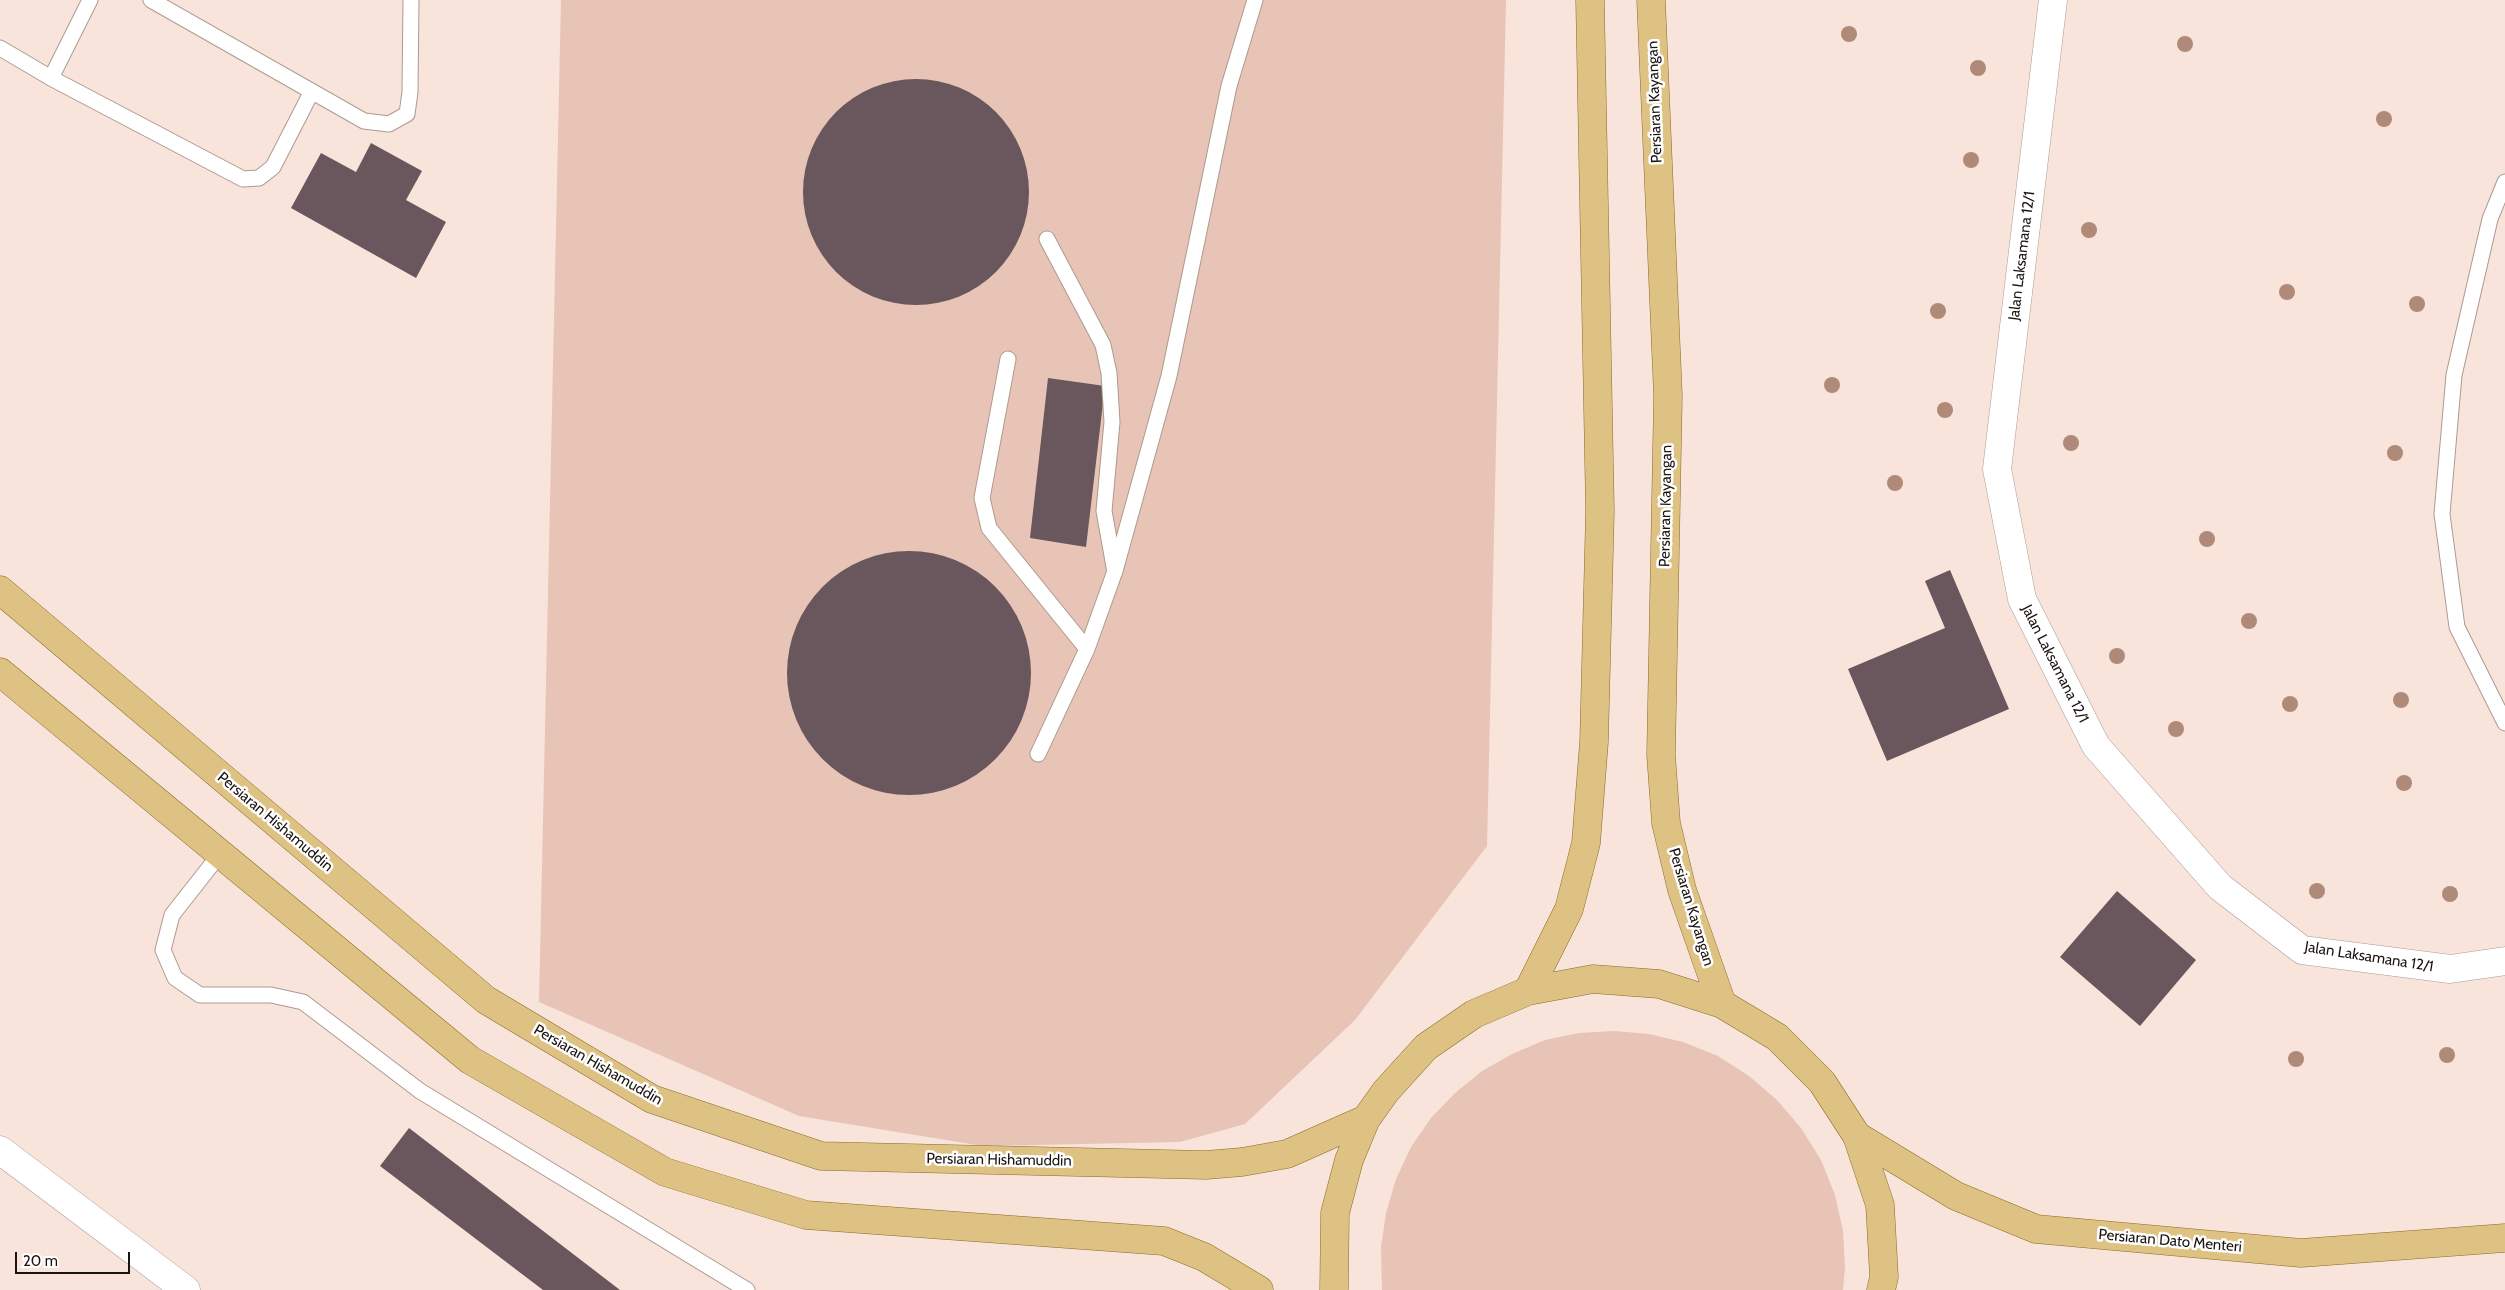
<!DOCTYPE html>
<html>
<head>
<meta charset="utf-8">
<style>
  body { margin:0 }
  #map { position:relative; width:2505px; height:1290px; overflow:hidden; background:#f8e4db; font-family:Cabin,sans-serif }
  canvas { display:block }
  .scale { position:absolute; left:15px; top:1252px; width:115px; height:22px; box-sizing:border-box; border:2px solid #1b1411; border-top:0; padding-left:6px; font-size:15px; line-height:18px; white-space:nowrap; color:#1b1411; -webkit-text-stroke:4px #fff; paint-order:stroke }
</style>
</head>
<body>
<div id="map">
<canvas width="2505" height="1290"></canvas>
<div class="scale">20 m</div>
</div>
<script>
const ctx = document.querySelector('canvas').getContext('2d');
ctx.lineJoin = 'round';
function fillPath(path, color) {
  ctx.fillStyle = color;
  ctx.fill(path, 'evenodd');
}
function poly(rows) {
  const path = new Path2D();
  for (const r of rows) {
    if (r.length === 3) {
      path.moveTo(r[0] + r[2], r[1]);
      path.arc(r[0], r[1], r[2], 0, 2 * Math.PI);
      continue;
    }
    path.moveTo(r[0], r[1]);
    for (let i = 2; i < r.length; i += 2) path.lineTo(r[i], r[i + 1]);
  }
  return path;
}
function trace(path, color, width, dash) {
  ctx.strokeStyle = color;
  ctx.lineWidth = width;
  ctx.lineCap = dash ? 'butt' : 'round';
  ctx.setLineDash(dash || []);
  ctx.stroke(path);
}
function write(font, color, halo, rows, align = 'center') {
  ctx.font = font + ' Cabin,sans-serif';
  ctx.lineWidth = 5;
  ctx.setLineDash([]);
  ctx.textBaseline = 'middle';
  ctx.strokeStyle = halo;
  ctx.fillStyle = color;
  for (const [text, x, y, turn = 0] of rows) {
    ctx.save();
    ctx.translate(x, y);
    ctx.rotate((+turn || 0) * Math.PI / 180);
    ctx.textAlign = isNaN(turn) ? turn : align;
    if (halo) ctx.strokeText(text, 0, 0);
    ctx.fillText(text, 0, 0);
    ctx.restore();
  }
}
fillPath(poly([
  [561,0,1506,0,1487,846,1355,1020,1245,1124,1180,1142,983,1146,799,1116,539,1002],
  [1614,1031,1649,1034,1683,1042,1718,1056,1749,1076,1777,1100,1801,1128,1821,1160,1835,1195,1843,1231,1845,1268,1843,1290,1382,1290,1381,1247,1386,1213,1396,1179,1411,1147,1431,1118,1455,1093,1482,1071,1512,1054,1545,1040,1579,1033]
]), '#e7c4b5');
fillPath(poly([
  [916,192,113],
  [371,143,422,171,406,200,446,222,416,278,291,208,321,153,356,172],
  [1048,378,1105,386,1086,547,1030,538],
  [909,673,122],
  [1950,570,2009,709,1887,761,1848,669,1945,628,1925,581],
  [2117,891,2196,960,2140,1026,2060,957],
  [409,1128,620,1290,543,1290,380,1166]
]), '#69575d');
const lane = poly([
  [151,0,364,121,389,124,407,114,410,92,411,0],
  [0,48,51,78,243,179,259,178,273,167,311,93],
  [51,78,90,0],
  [2505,182,2490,219,2454,375,2442,514,2457,627,2505,723],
  [1047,239,1103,345,1109,373,1112,422,1104,511,1114,567],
  [1008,359,982,498,989,528,1087,649],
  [1038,754,1087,649,1115,571,1169,376,1229,86,1255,0],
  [220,854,172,915,163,950,175,978,200,995,271,995,303,1002,420,1091,747,1290]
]);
const street = poly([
  [2053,0,1997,469,2022,599,2096,746,2220,887,2302,950,2450,969,2505,961],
  [0,1150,186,1290]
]);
const primary = poly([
  [1651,0,1668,396,1661,755,1666,823,1682,890,1722,1004],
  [0,590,486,1000,652,1099,821,1156,1206,1165,1242,1162,1287,1154,1366,1119],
  [0,672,470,1060,665,1172,806,1215,1164,1241,1204,1257,1259,1290],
  [1528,991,1569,909,1586,843,1594,742,1600,511,1590,0],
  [1857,1136,1956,1196,2036,1229,2301,1253,2505,1238],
  [1334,1290,1335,1213,1349,1160,1366,1119,1386,1091,1426,1047,1474,1014,1528,991,1593,979,1659,984,1722,1004,1777,1037,1822,1082,1857,1136,1880,1205,1884,1277,1881,1290]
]);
trace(lane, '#ac9a91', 17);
trace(street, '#ac9a91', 29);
trace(primary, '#8b6b25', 29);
trace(lane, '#fff', 15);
trace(street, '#fff', 28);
trace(primary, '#dec283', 28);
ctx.fillStyle = '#af8a79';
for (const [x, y] of [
  [1849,34],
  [2185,44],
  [1978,68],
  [2384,119],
  [1971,160],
  [2089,230],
  [2287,292],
  [2417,304],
  [1938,311],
  [1832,385],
  [1945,410],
  [2071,443],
  [2395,453],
  [1895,483],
  [2207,539],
  [2249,621],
  [2117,656],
  [2401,700],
  [2290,704],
  [2176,729],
  [2404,783],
  [2317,891],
  [2450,894],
  [2447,1055],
  [2296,1059]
]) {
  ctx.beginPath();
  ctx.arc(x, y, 8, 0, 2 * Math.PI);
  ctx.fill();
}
write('15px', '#1b1411', '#fff', [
  ["Persiaran Kayangan",1655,102,-92],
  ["Jalan Laksamana 12/1",2022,256,-83],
  ["Persiaran Kayangan",1666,506,-89],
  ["Jalan Laksamana 12/1",2055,664,63],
  ["Persiaran Hishamuddin",275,822,40],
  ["Persiaran Kayangan",1691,907,73],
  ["Jalan Laksamana 12/1",2369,957,9],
  ["Persiaran Hishamuddin",598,1065,30],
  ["Persiaran Hishamuddin",999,1160,1],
  ["Persiaran Dato Menteri",2170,1241,5]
]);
</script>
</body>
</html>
